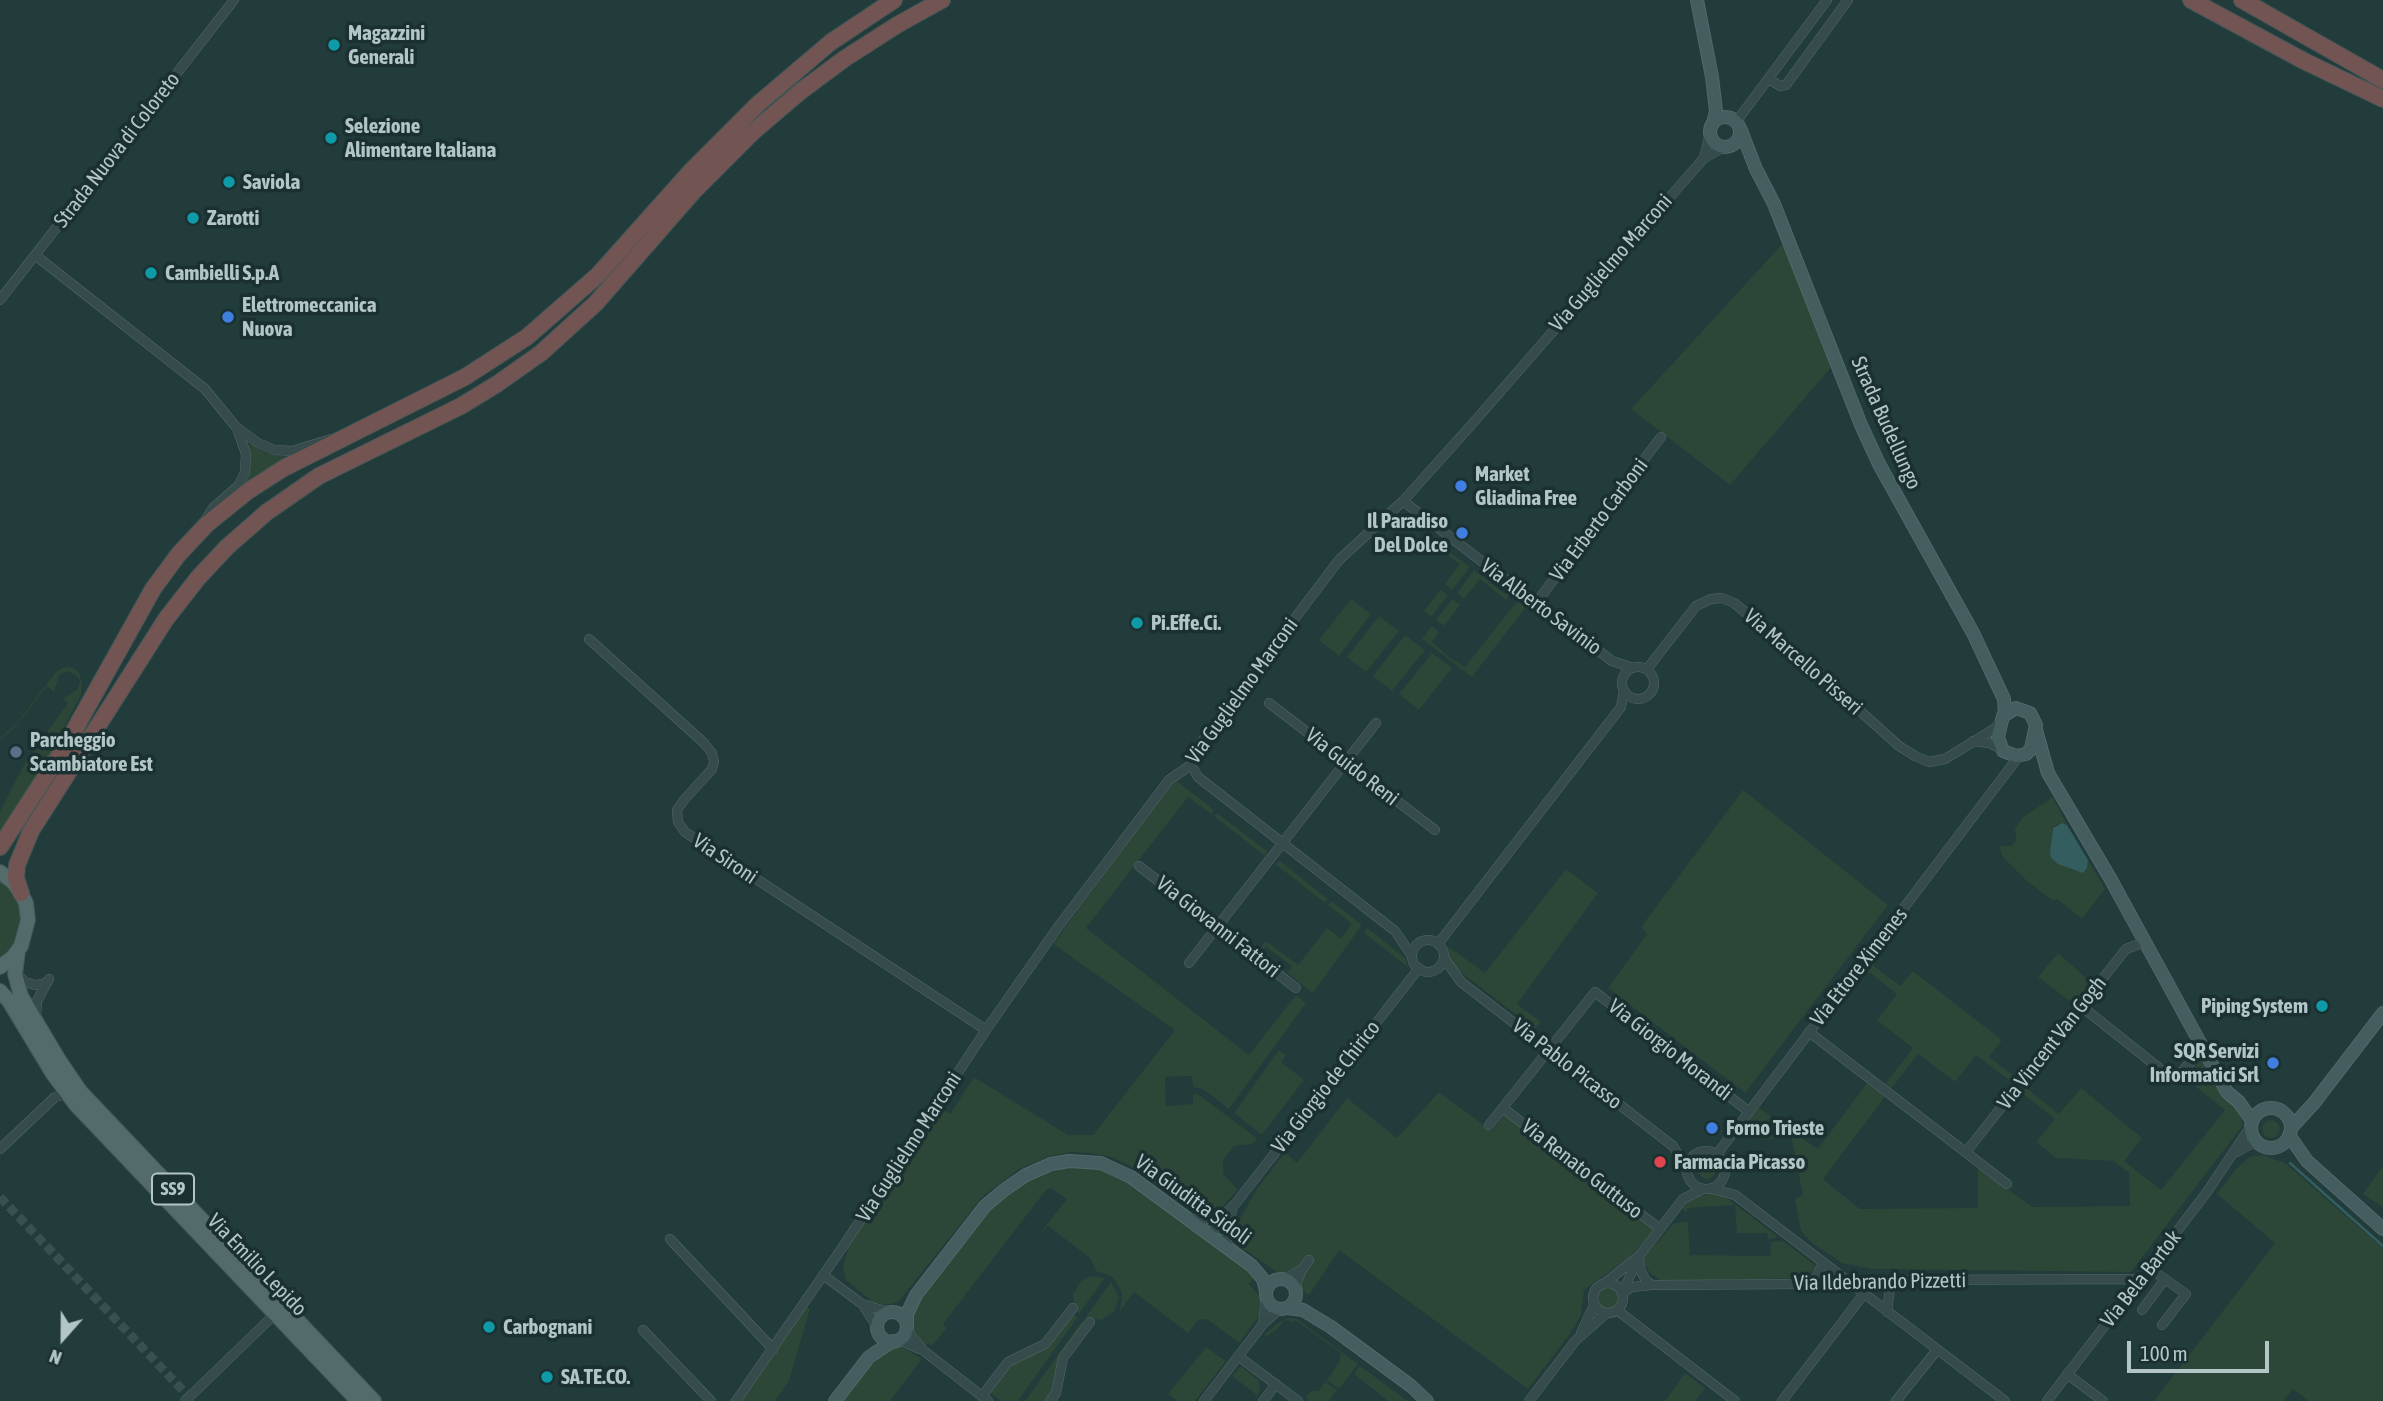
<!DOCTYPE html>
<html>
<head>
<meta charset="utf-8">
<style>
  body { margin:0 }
  #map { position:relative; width:2383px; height:1401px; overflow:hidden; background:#223b3b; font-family:"Asap Condensed",sans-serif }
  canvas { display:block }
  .north { position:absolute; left:28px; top:1303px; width:70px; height:70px; -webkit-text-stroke:5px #1b3030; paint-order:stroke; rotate:201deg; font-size:19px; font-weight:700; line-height:28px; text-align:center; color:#b2c6c7 }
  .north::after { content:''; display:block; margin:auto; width:24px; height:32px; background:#b2c6c7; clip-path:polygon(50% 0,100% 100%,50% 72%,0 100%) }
  .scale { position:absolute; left:2127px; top:1341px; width:142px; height:32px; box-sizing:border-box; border:4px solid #b2c6c7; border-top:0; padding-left:9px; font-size:21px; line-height:24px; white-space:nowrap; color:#b2c6c7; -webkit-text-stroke:5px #1b3030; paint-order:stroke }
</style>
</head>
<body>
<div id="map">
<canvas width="2383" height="1401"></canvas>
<div class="north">N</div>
<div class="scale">100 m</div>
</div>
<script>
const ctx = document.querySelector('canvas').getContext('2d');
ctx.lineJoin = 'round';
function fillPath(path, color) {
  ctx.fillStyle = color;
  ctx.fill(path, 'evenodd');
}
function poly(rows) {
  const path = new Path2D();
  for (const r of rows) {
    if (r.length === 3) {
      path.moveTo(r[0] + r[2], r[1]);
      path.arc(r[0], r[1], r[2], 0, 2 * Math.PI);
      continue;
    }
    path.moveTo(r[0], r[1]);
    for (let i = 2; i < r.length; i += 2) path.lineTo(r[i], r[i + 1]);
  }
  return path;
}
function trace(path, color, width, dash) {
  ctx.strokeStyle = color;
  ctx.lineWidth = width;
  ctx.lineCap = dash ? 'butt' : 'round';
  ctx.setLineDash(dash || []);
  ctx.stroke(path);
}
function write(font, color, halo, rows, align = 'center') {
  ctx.font = font + ' "Asap Condensed",sans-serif';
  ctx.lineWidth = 7;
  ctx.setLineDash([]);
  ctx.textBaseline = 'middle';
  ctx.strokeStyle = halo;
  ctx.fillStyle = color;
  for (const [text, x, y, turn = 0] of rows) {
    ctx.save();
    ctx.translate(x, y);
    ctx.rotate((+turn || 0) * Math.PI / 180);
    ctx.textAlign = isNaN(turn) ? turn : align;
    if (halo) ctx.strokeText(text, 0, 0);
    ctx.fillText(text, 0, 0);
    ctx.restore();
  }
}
fillPath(poly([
  [1785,241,1833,365,1730,485,1631,409],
  [249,444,267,453,287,457,247,481,251,460],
  [1437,539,1439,544,1470,567,1452,590,1445,584,1460,564,1434,546],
  [1474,570,1505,594,1507,592,1510,594,1506,600,1480,579,1464,599,1457,593],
  [1440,590,1448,595,1431,617,1424,611],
  [1351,599,1371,614,1339,656,1319,640],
  [1452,599,1460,605,1444,626,1436,620],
  [1518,600,1526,607,1472,677,1422,639,1432,626,1439,632,1432,642,1449,657,1465,667],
  [1379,616,1399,631,1366,672,1347,657],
  [1405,635,1425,650,1392,691,1373,676],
  [1432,653,1452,668,1419,710,1399,694],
  [65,667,74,668,79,673,82,683,81,695,49,756,0,835,0,811,25,763,68,703,63,699,78,689,80,681,77,676,68,671,59,675,54,692,47,686,15,727,0,740,0,738,16,724,56,672],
  [1177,781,1214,810,1211,814,1188,797,1086,928,1249,1055,1296,995,1306,1003,1229,1109,1203,1089,1193,1087,1192,1076,1165,1077,1166,1106,1193,1104,1193,1093,1199,1095,1257,1138,1253,1144,1234,1146,1223,1160,1223,1174,1238,1189,1219,1211,1203,1214,1190,1209,1132,1167,1112,1157,1090,1153,1072,1152,1050,1156,1019,1169,983,1196,899,1301,887,1305,873,1302,846,1280,843,1266,848,1249,846,1248,908,1154,919,1144,922,1133,939,1107,950,1114,974,1077,1068,1135,1093,1135,1175,1030,1053,944,1169,786],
  [1743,790,1888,905,1745,1093,1608,988,1647,934,1641,927],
  [2053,797,2067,825,2057,824,2053,828,2050,851,2087,868,2088,860,2105,889,2082,919,2057,899,2053,901,2026,880,2003,857,2000,850,2000,846,2011,846,2016,840,2015,828,2023,817],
  [1217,813,1267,851,1265,856,1214,816],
  [1280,861,1328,899,1325,903,1275,864],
  [1566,869,1598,893,1517,1004,1541,1022,1535,1029,1449,963,1449,947,1485,973],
  [0,878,7,883,20,903,22,927,12,949,0,960],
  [1331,901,1362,925,1313,993,1287,973,1292,966,1266,947,1260,953,1258,951,1266,941,1298,965,1327,928,1341,939,1352,924,1328,905],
  [1367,928,1405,958,1408,967,1364,933],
  [2058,953,2092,983,2075,1005,2038,977],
  [1869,962,1900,986,1913,971,2002,1040,1989,1057,2018,1079,2014,1084,1976,1055,1955,1082,1918,1054,1891,1089,1885,1084,1913,1048,1877,1020,1897,994,1864,968],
  [1279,1050,1286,1055,1281,1062,1304,1080,1262,1135,1234,1113],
  [2202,1059,2237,1107,2243,1125,2131,1272,1872,1269,1842,1263,1811,1242,1801,1231,1795,1198,1803,1196,1791,1134,1764,1140,1763,1137,1755,1139,1744,1125,1758,1107,1818,1149,1867,1083,1885,1097,1823,1179,1860,1209,1978,1208,1978,1167,2032,1207,2130,1206,2129,1173,2113,1161,2056,1158,2036,1142,2055,1119,2021,1092,2025,1087,2059,1114,2081,1088,2142,1138,2124,1161,2161,1190,2225,1110,2185,1078],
  [1439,1092,1492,1131,1504,1115,1653,1230,1631,1256,1584,1290,1581,1315,1570,1334,1528,1389,1339,1250,1309,1295,1241,1247,1233,1231,1257,1189,1285,1152,1297,1163,1347,1098,1397,1138],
  [2271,1129,9],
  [2262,1155,2285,1163,2383,1248,2383,1398,2381,1401,2309,1401,2293,1389,2283,1401,2154,1401,2275,1243,2217,1194,2236,1169,2249,1157],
  [1707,1170,9],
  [1069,1166,1094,1167,1123,1178,1256,1275,1249,1284,1261,1298,1260,1315,1239,1343,1207,1319,1198,1320,1188,1333,1134,1292,1120,1311,1122,1293,1113,1277,1096,1271,1090,1258,1048,1226,1036,1238,1067,1199,1050,1188,1046,1190,943,1324,947,1328,932,1346,928,1343,926,1346,918,1340,911,1326,915,1304,978,1222,998,1202,1024,1183,1053,1169],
  [2383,1166,2383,1207,2363,1194],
  [1717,1191,1777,1236,1776,1238,1768,1239,1767,1233,1737,1233,1735,1205,1687,1208,1687,1212,1684,1211,1683,1208,1693,1196,1706,1195],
  [1688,1222,1690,1257,1692,1255,1770,1256,1771,1242,1783,1241,1817,1267,1806,1278,1662,1281,1651,1274,1645,1266,1644,1257,1674,1223],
  [1091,1276,1105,1278,1079,1314,1074,1305,1073,1294,1081,1281],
  [1111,1282,1119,1298,1114,1312,1101,1320,1085,1318],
  [1608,1298,11],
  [805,1306,810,1309,789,1381,775,1401,740,1401],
  [1073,1313,1077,1318,1018,1401,1001,1401,989,1392,1010,1365,1048,1347],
  [1289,1318,1297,1319,1358,1364,1339,1389,1327,1380,1339,1362,1341,1353,1295,1320,1293,1322,1285,1320,1276,1330,1267,1336,1264,1335,1279,1322],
  [1082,1321,1085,1323,1059,1357,1052,1392,1045,1401,1025,1401],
  [1206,1347,1226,1361,1195,1401,1177,1401,1168,1394],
  [894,1348,904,1348,922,1359,890,1401,842,1401,870,1364,872,1365,888,1349],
  [1241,1366,1259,1381,1260,1389,1258,1396,1232,1376],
  [1360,1366,1408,1401,1388,1401,1354,1374],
  [1685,1373,1705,1388,1695,1401,1665,1401],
  [1325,1382,1337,1390,1329,1401,1309,1401,1306,1397,1311,1391,1318,1391]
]), '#2c4637');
fillPath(poly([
  [2062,823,2067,825,2088,860,2087,868,2083,873,2058,864,2051,858,2050,851,2053,828]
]), '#335d5e');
trace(poly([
  [2290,1163,2383,1246]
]), '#335d5e', 2.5);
trace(poly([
  [0,1197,189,1397]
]), '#385050', 9, [9, 4.5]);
const street = poly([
  [1769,79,1780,86,1786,85,1848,0],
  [1736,122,1827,0],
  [1703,159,1724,147],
  [35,255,205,389,236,427,258,443,275,450,292,451,331,439],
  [0,300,234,0],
  [1403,501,1612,661,1633,668],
  [204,522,213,508,239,485,245,472,246,454,237,428],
  [1536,603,1661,437],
  [589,639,704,743,712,753,714,762,712,769,684,800,677,810,678,822,685,832,986,1030],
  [1638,683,16],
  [1647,669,1696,606,1711,599,1722,598,1734,603,1789,647,1899,746,1915,756,1929,762,1945,759,1994,729,2001,722],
  [1269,703,1435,830],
  [1973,741,1989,743,2002,749],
  [1191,765,1198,777,1395,931,1412,956],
  [1139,866,1296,988],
  [1428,956,16],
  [1438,944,1621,707,1624,691],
  [1444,958,1461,982,1673,1146,1687,1169],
  [1189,963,1376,723],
  [18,975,25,982,35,985,43,984,48,981],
  [2081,1006,2174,1080,2203,1049],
  [36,1018,37,1001,49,979],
  [1809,1032,2007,1184],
  [1503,1108,1660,1229],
  [1489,1125,1595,992,1748,1111],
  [0,1149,55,1097,68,1094],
  [1706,1170,19],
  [1966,1152,2126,949,2145,942],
  [2237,1152,2256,1141],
  [1717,1154,2019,756],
  [1712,1189,1735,1195,2005,1401],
  [1191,1219,1211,1219,1222,1215],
  [1211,1236,1218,1221,1236,1203,1419,968],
  [670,1239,773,1349],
  [1228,1249,1226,1233,1232,1210],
  [1639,1258,1640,1269,1646,1281,1652,1285],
  [2149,1268,2186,1294,2162,1325],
  [823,1275,862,1304,889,1312],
  [1285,1279,1302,1269],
  [1807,1282,1816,1278,1823,1263],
  [1608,1298,15],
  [1605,1283,1639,1256,1683,1199,1703,1189],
  [1295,1288,1301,1271,1309,1260],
  [1622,1293,1632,1287,1652,1285,1802,1284,1895,1280,2140,1279],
  [1622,1293,1637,1261],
  [863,1305,877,1327],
  [1617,1310,1735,1401],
  [2142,1310,2165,1279],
  [1887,1312,1890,1288,1895,1280],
  [1263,1324,1266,1299],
  [907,1327,911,1336,924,1351,988,1401],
  [643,1330,711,1401],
  [1581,1333,1594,1305],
  [894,1341,904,1342,919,1349],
  [1238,1356,1298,1401],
  [2067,1374,2103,1401],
  [982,1396,1008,1362,1045,1344,1073,1308],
  [185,1401,275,1314],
  [736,1401,842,1248,986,1030,1058,927,1169,780,1191,765,1192,756,1199,745,1339,560,1403,501,1473,423,1704,158,1710,134],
  [1050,1401,1056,1393,1063,1358,1090,1322],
  [1204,1401,1263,1324,1280,1309],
  [1263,1401,1276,1384],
  [1529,1401,1576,1340,1607,1313],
  [1782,1401,1863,1295],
  [1896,1401,1937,1350],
  [2047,1401,2207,1192,2251,1126]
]);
const secondary = poly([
  [1697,0,1712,77,1716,111,1713,124],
  [1725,132,15],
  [1740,128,1756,169,1774,204,1861,425,1879,464,1973,633,2004,699,2005,714],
  [2016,708,2030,713,2036,725,2031,749,2026,754,2016,756,2003,751,1998,737,2003,716,2016,708],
  [2036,730,2048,773,2110,878,2227,1092,2239,1102,2252,1121],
  [2271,1128,20],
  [2291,1128,2314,1103,2383,1013],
  [2289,1135,2307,1161,2383,1229],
  [1281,1294,15],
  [1288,1308,1303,1310,1331,1327,1411,1386,1427,1401],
  [892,1327,15],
  [907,1324,907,1314,916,1295,985,1206,1004,1190,1026,1175,1051,1164,1069,1161,1101,1163,1131,1177,1252,1266,1263,1279,1266,1291],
  [835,1401,869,1357,893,1341]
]);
const primary = poly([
  [0,872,13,882,21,893,26,903,28,920,21,946,13,957,0,967],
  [18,951,15,974,21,996,59,1060,80,1091,374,1401],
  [0,991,9,1001,53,1074,76,1105,358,1401]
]);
const highway = poly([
  [2191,0,2304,61,2383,99],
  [2242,0,2383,80],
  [0,847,66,745,153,589,178,555,207,524,248,491,284,468,465,377,527,337,598,275,691,171,758,104,831,42,894,0],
  [21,893,16,878,17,865,31,831,166,619,198,578,227,547,267,512,319,476,461,406,497,384,541,353,596,303,693,192,753,132,801,91,844,59,897,25,942,0]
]);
trace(street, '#54696a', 10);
trace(secondary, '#54696a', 14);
trace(primary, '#425758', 16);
trace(highway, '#415656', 18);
trace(street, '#364b4c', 9);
trace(secondary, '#445d5f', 12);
trace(primary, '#546b6c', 14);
trace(highway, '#725553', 16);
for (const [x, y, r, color] of [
  [334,45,7,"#0f9aa8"],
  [331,138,7,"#0f9aa8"],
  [229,182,7,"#0f9aa8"],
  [193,218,7,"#0f9aa8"],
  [151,273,7,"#0f9aa8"],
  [228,317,7,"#3f7fe0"],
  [1461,486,7,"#3f7fe0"],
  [1462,533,7,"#3f7fe0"],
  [1137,623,7,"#0f9aa8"],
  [16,752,7,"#5c6f8a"],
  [2322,1006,7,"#0f9aa8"],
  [2273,1063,7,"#3f7fe0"],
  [1712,1128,7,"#3f7fe0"],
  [1660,1162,7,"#e0444e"],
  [489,1327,7,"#0f9aa8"],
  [547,1377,7,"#0f9aa8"]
]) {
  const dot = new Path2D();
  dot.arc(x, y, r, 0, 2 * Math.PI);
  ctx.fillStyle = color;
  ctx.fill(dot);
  trace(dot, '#1b3030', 2.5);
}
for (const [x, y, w] of [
  [173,1189,42]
]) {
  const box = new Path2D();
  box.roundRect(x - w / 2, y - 15.5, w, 31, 5);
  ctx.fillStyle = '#1b3030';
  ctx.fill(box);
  trace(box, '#b2c6c7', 2);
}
write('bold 19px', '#b2c6c7', null, [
  ["SS9",173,1189]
]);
write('bold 21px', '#b2c6c7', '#1b3030', [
  ["Magazzini",348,33],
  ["Generali",348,57],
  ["Selezione",345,126],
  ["Alimentare Italiana",345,150],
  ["Saviola",243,182],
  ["Zarotti",207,218],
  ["Cambielli S.p.A",165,273],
  ["Elettromeccanica",242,305],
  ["Nuova",242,329],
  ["Market",1475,474],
  ["Gliadina Free",1475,498],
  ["Il Paradiso",1448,521,"right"],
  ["Del Dolce",1448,545,"right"],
  ["Pi.Effe.Ci.",1151,623],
  ["Parcheggio",30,740],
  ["Scambiatore Est",30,764],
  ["Piping System",2308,1006,"right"],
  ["SQR Servizi",2259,1051,"right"],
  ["Informatici Srl",2259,1075,"right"],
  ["Forno Trieste",1726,1128],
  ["Farmacia Picasso",1674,1162],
  ["Carbognani",503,1327],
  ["SA.TE.CO.",561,1377]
], 'left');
write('21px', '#b2c6c7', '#1b3030', [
  ["Strada Nuova di Coloreto",117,150,-52],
  ["Via Guglielmo Marconi",1611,263,-49],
  ["Strada Budellungo",1886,423,66],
  ["Via Erberto Carboni",1599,520,-53],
  ["Via Alberto Savinio",1541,607,37],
  ["Via Marcello Pisseri",1803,662,41],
  ["Via Guglielmo Marconi",1242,691,-54],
  ["Via Guido Reni",1352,767,38],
  ["Via Sironi",725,859,34],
  ["Via Giovanni Fattori",1218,927,38],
  ["Via Ettore Ximenes",1859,967,-52],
  ["Via Vincent Van Gogh",2052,1043,-52],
  ["Via Giorgio Morandi",1670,1050,38],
  ["Via Pablo Picasso",1567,1064,38],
  ["Via Giorgio de Chirico",1326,1087,-52],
  ["Via Guglielmo Marconi",909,1147,-57],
  ["Via Renato Guttuso",1582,1169,38],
  ["Via Giuditta Sidoli",1193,1200,36],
  ["Via Emilio Lepido",257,1265,46],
  ["Via Bela Bartok",2141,1279,-52],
  ["Via Ildebrando Pizzetti",1880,1282,-1]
]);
</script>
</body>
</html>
